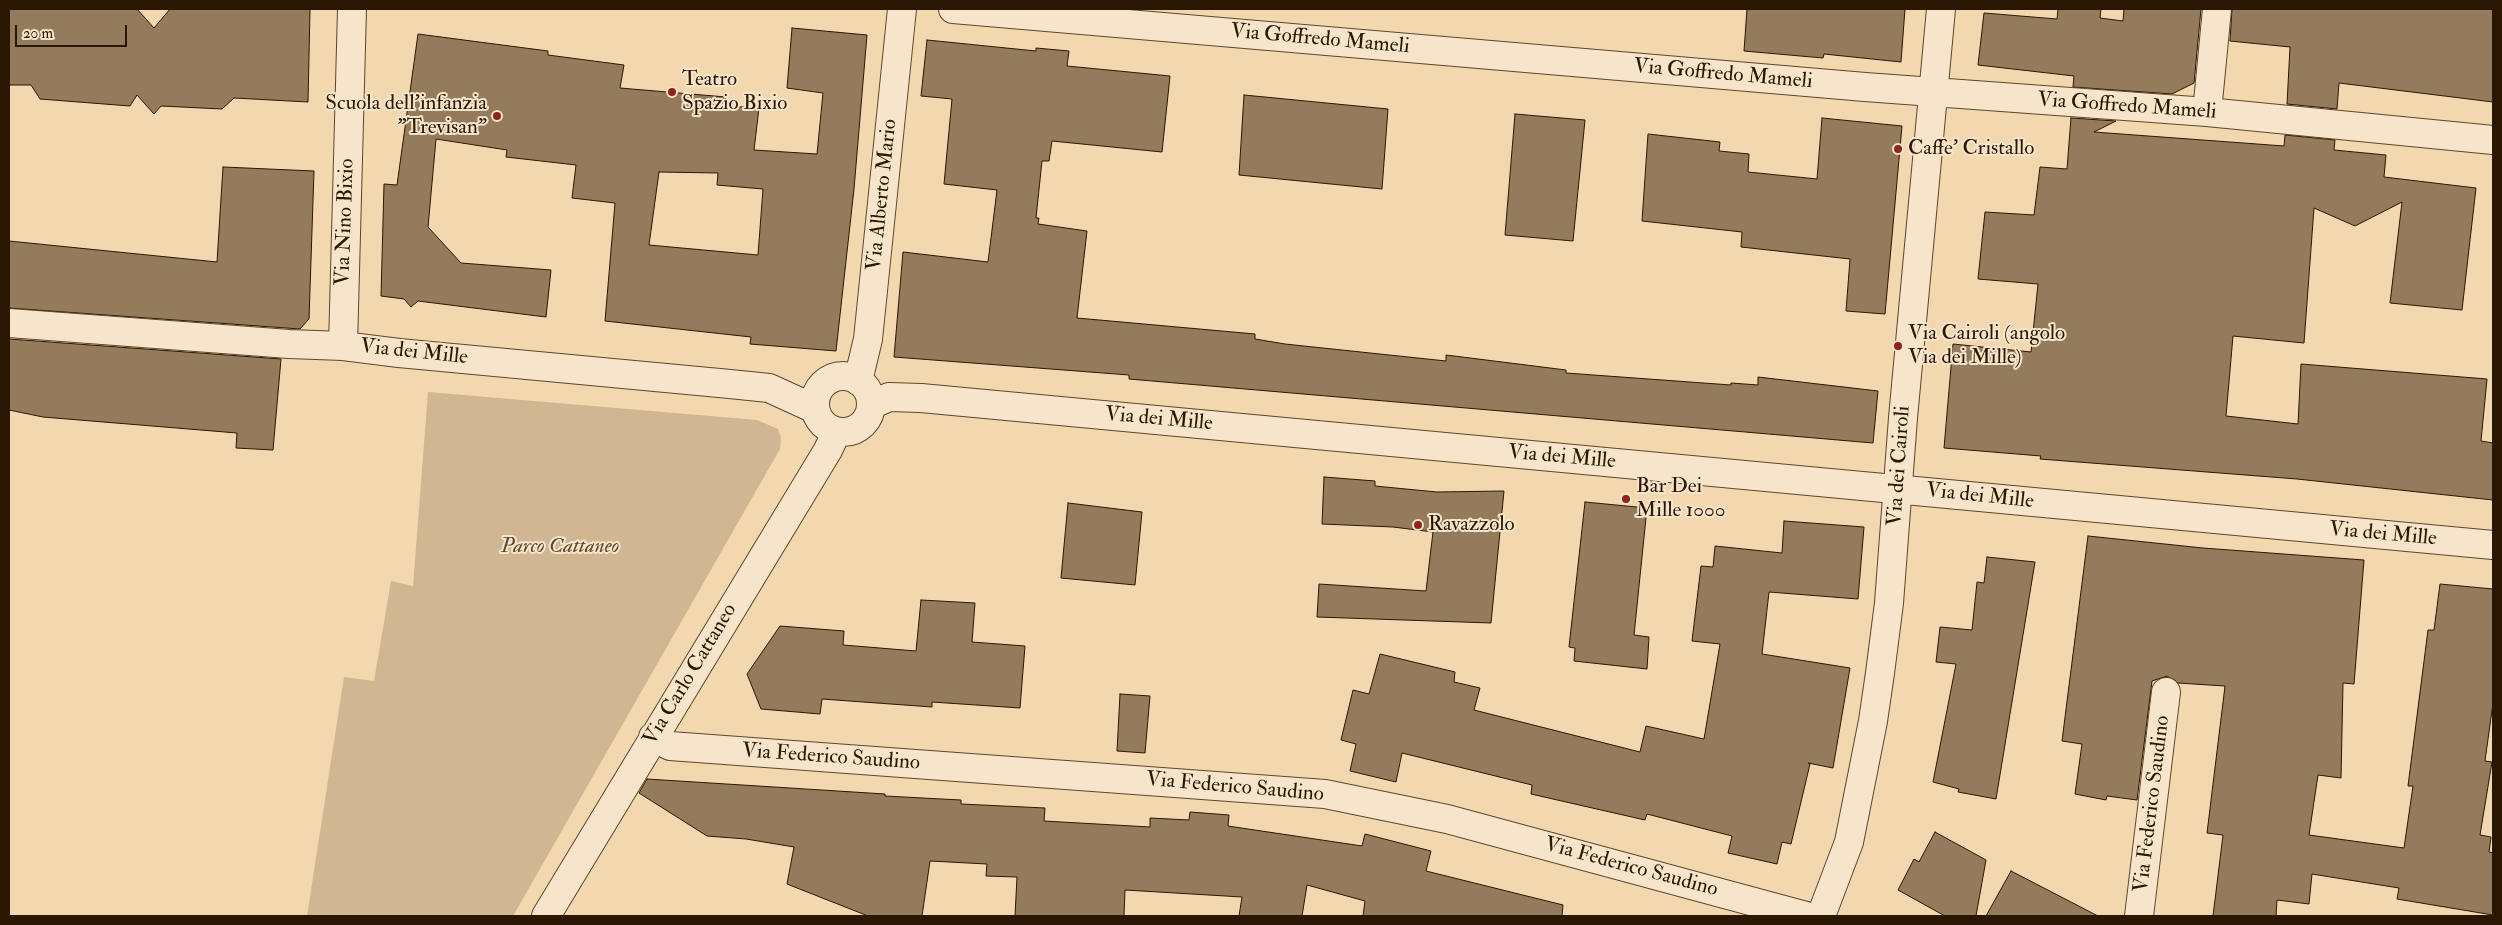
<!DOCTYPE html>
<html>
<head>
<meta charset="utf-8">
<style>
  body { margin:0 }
  #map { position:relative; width:2502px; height:925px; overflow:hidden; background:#f3d7af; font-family:"IM FELL Double Pica",serif }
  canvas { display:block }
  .frame { position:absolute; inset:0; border:10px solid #2a1702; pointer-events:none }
  .scale { position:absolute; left:15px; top:25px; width:112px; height:22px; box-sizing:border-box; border:2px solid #2a1702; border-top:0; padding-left:6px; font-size:15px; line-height:18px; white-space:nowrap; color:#2a1702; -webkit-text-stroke:4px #f7e5cb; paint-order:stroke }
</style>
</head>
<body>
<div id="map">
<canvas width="2502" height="925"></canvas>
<div class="frame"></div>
<div class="scale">20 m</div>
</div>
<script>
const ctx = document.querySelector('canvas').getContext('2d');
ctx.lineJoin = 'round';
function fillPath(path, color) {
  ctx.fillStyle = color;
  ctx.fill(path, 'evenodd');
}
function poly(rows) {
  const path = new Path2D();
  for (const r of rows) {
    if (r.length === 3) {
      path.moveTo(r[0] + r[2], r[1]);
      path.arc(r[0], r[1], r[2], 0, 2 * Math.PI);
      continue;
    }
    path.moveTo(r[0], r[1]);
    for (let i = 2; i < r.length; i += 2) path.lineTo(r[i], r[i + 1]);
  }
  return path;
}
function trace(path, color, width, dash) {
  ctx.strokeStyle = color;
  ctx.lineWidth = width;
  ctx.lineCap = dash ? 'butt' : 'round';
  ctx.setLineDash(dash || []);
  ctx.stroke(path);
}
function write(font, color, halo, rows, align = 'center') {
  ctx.font = font + ' "IM FELL Double Pica",serif';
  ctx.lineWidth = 4;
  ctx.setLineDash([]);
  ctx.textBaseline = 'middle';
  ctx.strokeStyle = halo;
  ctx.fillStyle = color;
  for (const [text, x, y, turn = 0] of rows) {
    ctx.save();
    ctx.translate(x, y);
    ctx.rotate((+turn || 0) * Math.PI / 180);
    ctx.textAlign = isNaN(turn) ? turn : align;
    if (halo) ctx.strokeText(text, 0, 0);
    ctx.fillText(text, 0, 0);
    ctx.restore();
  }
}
fillPath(poly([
  [428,392,757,420,778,429,781,438,780,449,513,916,307,916,344,677,374,681,391,581,413,586]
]), '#d1b692');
const building = poly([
  [9,9,137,9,154,28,170,9,310,9,308,102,234,98,222,109,161,106,154,114,137,95,130,106,40,99,31,85,9,85,9,9],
  [1747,9,1905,9,1901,62,1824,54,1823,58,1744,51,1747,9],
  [2058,9,2101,9,2100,18,2123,21,2124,9,2201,9,2194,83,2172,94,2073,87,2074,76,1978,65,1984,13,2057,19,2058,9],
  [2232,9,2493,9,2493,102,2339,83,2337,109,2287,104,2290,47,2230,41,2232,9],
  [792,28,867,35,854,189,836,351,750,344,751,337,605,321,615,203,572,198,576,165,506,157,507,150,436,139,428,227,461,263,551,270,546,317,418,301,411,307,404,299,381,296,384,184,397,185,418,34,548,51,548,55,624,65,620,88,726,97,725,106,759,108,754,150,817,154,823,93,787,88,792,28],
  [659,172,718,173,717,185,763,189,758,255,649,245,659,172],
  [927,40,1036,51,1036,48,1069,51,1067,66,1170,76,1162,152,1052,141,1049,161,1042,161,1036,218,1039,218,1038,224,1087,231,1077,318,1255,334,1255,339,1285,344,1446,361,1446,355,1566,370,1566,373,1731,385,1731,383,1758,385,1758,377,1878,391,1873,443,1129,379,1129,375,894,357,903,252,988,262,997,190,944,184,952,99,921,96,927,40],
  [1244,95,1388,109,1382,189,1239,175,1244,95],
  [1515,114,1585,120,1573,241,1505,235,1515,114],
  [1822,118,1902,126,1885,314,1846,311,1850,259,1741,247,1742,232,1642,221,1648,134,1720,142,1719,151,1749,154,1748,172,1817,179,1822,118],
  [2071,118,2116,121,2094,132,2284,146,2285,135,2335,140,2334,150,2386,155,2384,177,2476,188,2462,310,2390,303,2402,202,2355,226,2314,208,2304,343,2233,336,2226,416,2298,424,2301,364,2487,379,2481,441,2493,443,2493,500,2297,479,2040,459,2041,456,1944,448,1953,344,2031,352,2038,284,1978,279,1985,212,2034,215,2040,167,2067,169,2071,118],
  [223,167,314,171,309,319,300,329,9,308,9,241,217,262,223,167],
  [9,339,281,359,273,450,236,448,237,433,43,417,9,410,9,339],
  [1324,477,1375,481,1375,486,1437,492,1504,491,1491,623,1317,617,1319,584,1426,591,1433,532,1393,527,1322,524,1324,477],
  [1585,502,1647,508,1634,635,1649,637,1647,669,1574,661,1575,648,1569,647,1585,502],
  [1068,503,1142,512,1135,585,1061,578,1068,503],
  [1784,521,1864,527,1858,599,1769,592,1762,654,1850,668,1833,768,1808,763,1810,764,1791,844,1782,842,1777,864,1728,853,1732,836,1647,814,1645,820,1531,794,1532,785,1402,753,1396,782,1350,771,1356,744,1341,740,1353,690,1369,694,1380,654,1455,672,1454,682,1480,688,1474,710,1640,752,1646,726,1704,739,1720,644,1692,641,1701,566,1713,567,1715,546,1782,553,1784,521],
  [2088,536,2203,548,2364,560,2354,684,2343,683,2341,778,2318,775,2309,835,2404,848,2413,786,2408,786,2428,630,2434,630,2440,584,2493,589,2493,703,2485,761,2492,762,2480,835,2491,837,2489,852,2493,853,2493,915,2397,899,2399,888,2312,874,2309,904,2277,900,2276,916,2213,916,2223,835,2207,833,2225,686,2178,683,2167,676,2152,681,2137,800,2107,796,2106,800,2075,794,2082,744,2062,741,2088,536],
  [1987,557,2035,562,1996,799,1958,792,1959,789,1933,782,1956,664,1936,662,1940,627,1972,630,1977,582,1984,583,1987,557],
  [921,600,975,603,972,642,1025,646,1020,708,932,702,932,707,822,699,820,714,761,709,747,674,780,626,844,631,843,645,916,651,921,600],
  [1120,694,1150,696,1145,753,1117,751,1120,694],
  [647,779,885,794,885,796,961,800,961,804,1045,808,1044,821,1150,827,1150,818,1189,820,1190,812,1229,815,1228,826,1362,846,1365,834,1431,851,1426,871,1563,905,1562,916,1363,916,1365,901,1307,885,1302,916,1239,916,1242,897,1125,890,1124,916,1015,916,1017,877,986,876,987,864,930,861,922,916,868,916,787,884,794,847,746,839,707,836,639,793,647,779],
  [1935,832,1986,860,1976,916,1945,916,1898,890,1914,859,1919,862,1935,832],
  [2011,871,2098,916,1986,916,2011,871]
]);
fillPath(building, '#937b5c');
trace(building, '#2a1702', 1);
const minor = poly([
  [953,9,1865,87,2207,112,2493,140],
  [2207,112,2217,9],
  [9,323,289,344,343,346,399,353,730,384,769,388,815,409],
  [343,346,352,9],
  [843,404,28],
  [858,381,868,339,902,9],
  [871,405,889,397,921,398,2493,545],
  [653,737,670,746,1325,794,1447,819,1806,916],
  [546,916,828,450,836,433],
  [1821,916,1849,842,1873,721,1880,673,1889,603,1903,418,1941,9],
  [2139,916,2166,692]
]);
trace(minor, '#5c472d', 30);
trace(minor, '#f7e5cb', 28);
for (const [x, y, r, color] of [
  [672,92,5,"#8f2418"],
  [497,116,5,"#8f2418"],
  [1898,149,5,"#8f2418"],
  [1898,346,5,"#8f2418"],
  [1626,499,5,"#8f2418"],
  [1418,525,5,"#8f2418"]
]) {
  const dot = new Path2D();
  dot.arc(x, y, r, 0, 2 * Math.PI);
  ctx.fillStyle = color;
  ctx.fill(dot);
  trace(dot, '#f7e5cb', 2);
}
write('21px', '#2a1702', '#f7e5cb', [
  ["Via Goffredo Mameli",1320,40,5],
  ["Via Goffredo Mameli",1723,75,5],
  ["Via Goffredo Mameli",2127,107,4],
  ["Via Alberto Mario",883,195,-84],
  ["Via Nino Bixio",346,222,-88],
  ["Via dei Mille",414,353,6],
  ["Via dei Mille",1159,420,5],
  ["Via dei Mille",1562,458,5],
  ["Via dei Cairoli",1900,466,-86],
  ["Via dei Mille",1980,497,6],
  ["Via dei Mille",2383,535,5],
  ["Via Carlo Cattaneo",691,675,-59],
  ["Via Federico Saudino",831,758,4],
  ["Via Federico Saudino",1235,788,5],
  ["Via Federico Saudino",2153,804,-83],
  ["Via Federico Saudino",1631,868,15]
]);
write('21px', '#2a1702', '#f7e5cb', [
  ["Teatro",682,80],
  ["Spazio Bixio",682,104],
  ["Scuola dell'infanzia",487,104,"right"],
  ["\"Trevisan\"",487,128,"right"],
  ["Caffe' Cristallo",1908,149],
  ["Via Cairoli (angolo",1908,334],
  ["Via dei Mille)",1908,358],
  ["Bar Dei",1636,487],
  ["Mille 1000",1636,511],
  ["Ravazzolo",1428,525]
], 'left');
write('italic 21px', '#5c472d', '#f7e5cb', [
  ["Parco Cattaneo",560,547]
]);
</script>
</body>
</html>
